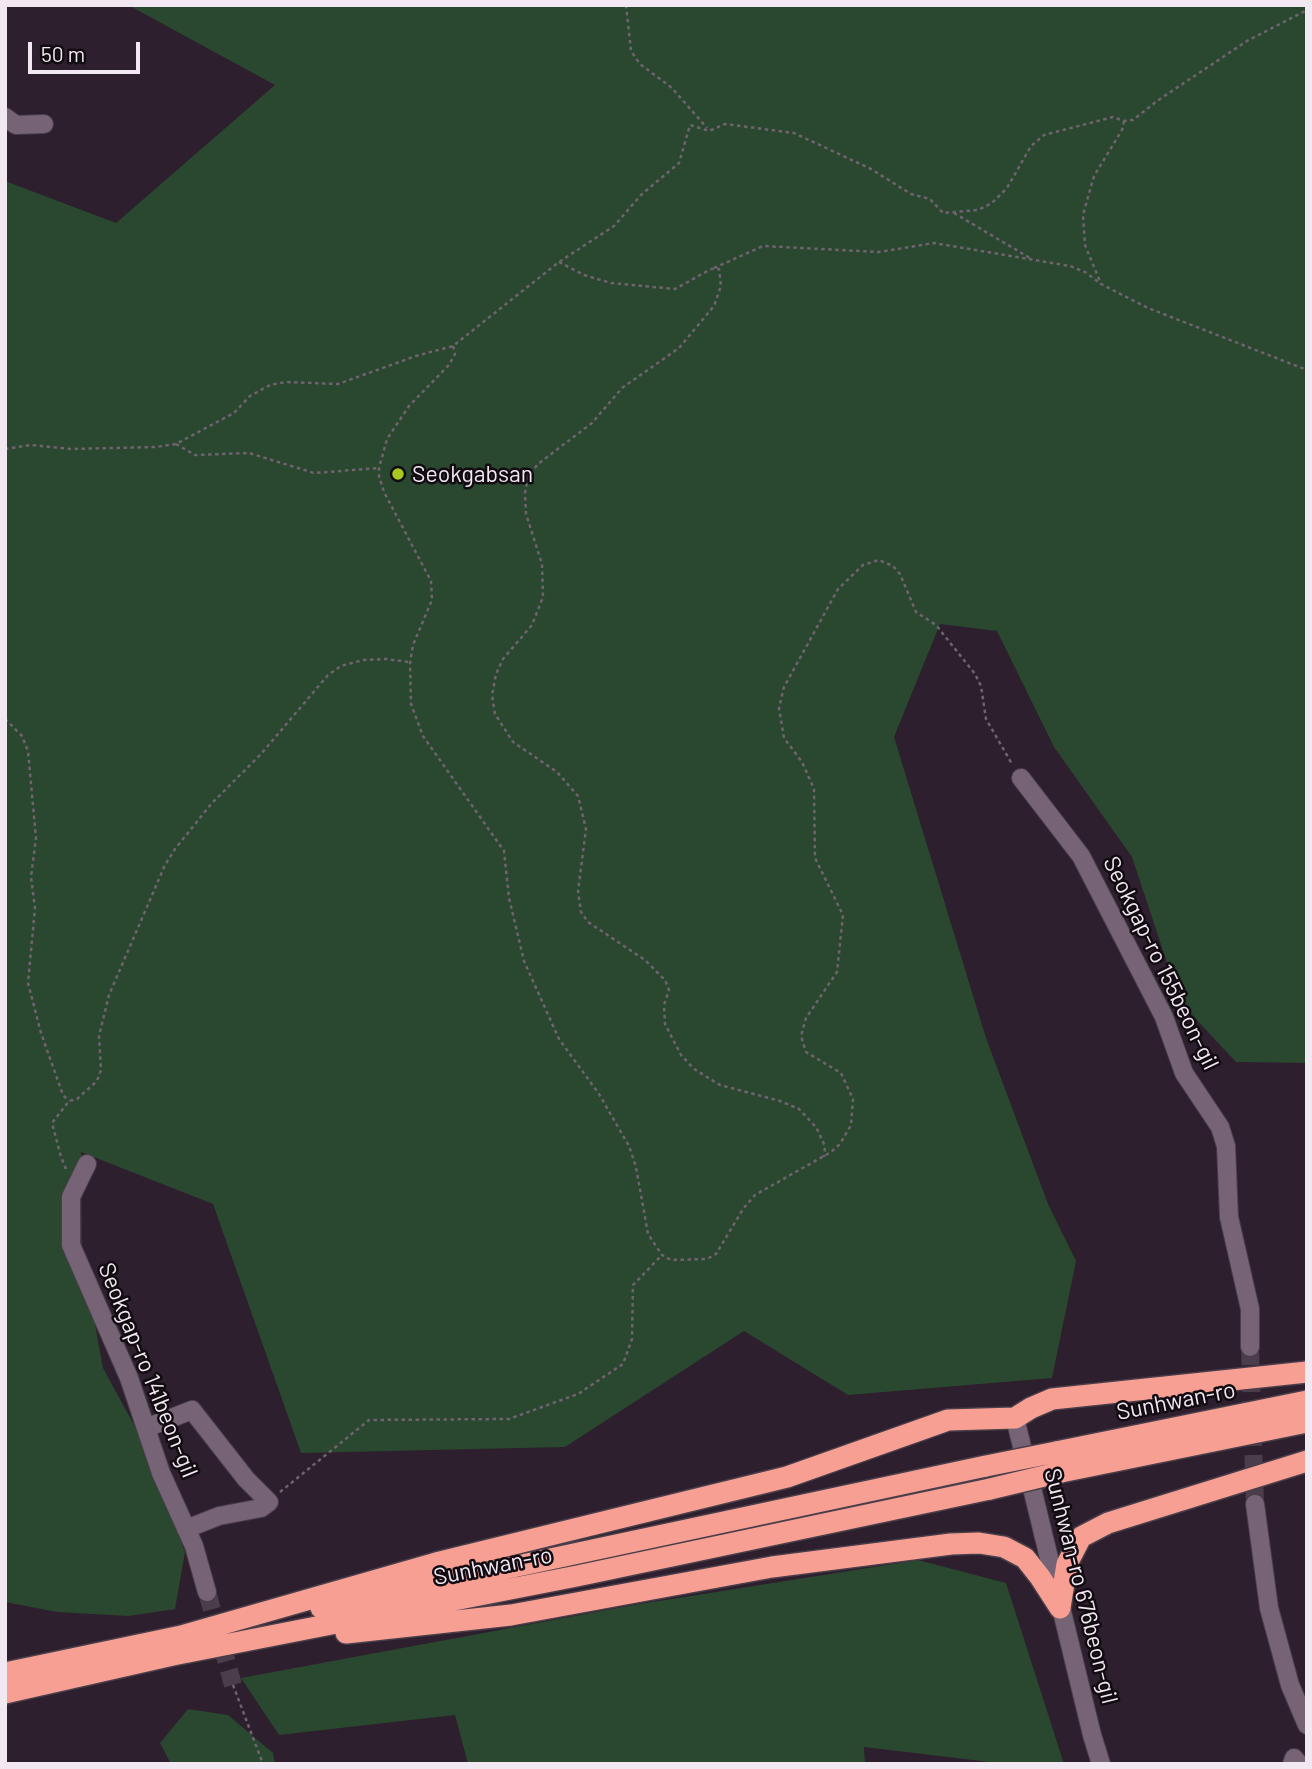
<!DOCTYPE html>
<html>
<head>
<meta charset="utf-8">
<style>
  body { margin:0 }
  #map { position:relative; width:1312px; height:1769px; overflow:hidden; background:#2d1f2d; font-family:Barlow,sans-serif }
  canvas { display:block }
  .frame { position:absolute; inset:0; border:7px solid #f2e8f2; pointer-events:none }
  .scale { position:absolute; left:28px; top:42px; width:112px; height:32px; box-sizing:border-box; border:4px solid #f2e8f2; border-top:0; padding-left:9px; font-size:21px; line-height:24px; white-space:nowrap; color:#f2e8f2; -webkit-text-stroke:5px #120b12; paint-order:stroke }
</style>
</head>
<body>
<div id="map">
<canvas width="1312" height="1769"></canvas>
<div class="frame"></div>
<div class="scale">50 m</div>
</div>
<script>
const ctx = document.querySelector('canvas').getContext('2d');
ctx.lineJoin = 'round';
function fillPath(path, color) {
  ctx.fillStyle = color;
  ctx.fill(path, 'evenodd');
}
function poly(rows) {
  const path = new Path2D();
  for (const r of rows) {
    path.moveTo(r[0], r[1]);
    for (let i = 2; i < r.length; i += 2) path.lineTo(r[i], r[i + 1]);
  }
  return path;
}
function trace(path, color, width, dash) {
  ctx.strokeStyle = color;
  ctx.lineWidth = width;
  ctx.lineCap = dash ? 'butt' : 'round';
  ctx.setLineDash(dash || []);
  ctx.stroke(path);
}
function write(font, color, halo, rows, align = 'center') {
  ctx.font = font + ' Barlow,sans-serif';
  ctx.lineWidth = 5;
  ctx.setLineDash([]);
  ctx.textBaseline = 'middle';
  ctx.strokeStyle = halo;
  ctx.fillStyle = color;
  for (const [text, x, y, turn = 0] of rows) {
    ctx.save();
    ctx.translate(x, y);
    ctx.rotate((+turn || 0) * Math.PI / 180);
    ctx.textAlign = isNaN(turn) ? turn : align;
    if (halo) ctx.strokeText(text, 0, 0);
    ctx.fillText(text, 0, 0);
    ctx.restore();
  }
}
fillPath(poly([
  [128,5,1307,5,1307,1063,1236,1062,1180,1002,1132,857,1054,747,997,631,940,624,894,737,986,1038,1048,1204,1076,1261,1052,1378,848,1395,744,1331,565,1447,301,1453,213,1204,81,1152,82,1253,103,1368,145,1445,185,1552,175,1609,129,1616,57,1612,5,1602,5,181,116,223,275,85],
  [918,1560,1006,1583,1064,1764,1006,1764,864,1747,865,1764,468,1764,455,1715,279,1735,241,1678,634,1605],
  [188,1709,228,1715,273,1753,275,1764,171,1764,160,1743]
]), '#2a472f');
trace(poly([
  [1250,1347,1255,1504],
  [207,1592,233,1685]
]), '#4b3d4b', 18, [18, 9]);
const minor = poly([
  [5,117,16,125,44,124],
  [1021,778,1081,856,1164,1017,1184,1073,1220,1127,1226,1146,1229,1217,1250,1309,1250,1347],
  [87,1164,71,1197,71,1245,129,1378,161,1473,194,1546,207,1592],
  [1015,1418,1092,1735,1101,1764],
  [146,1428,192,1410,246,1479,269,1502,261,1508,219,1516,186,1529],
  [1255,1504,1269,1608,1290,1685,1307,1725],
  [1292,1764,1294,1758,1299,1764]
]);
const highway = poly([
  [1056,1452,1307,1401],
  [1061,1472,1307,1422],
  [321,1608,986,1466],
  [1060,1608,1067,1564,1081,1537,1108,1523,1307,1461],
  [346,1633,511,1615,772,1567,951,1544,979,1543,1004,1547,1025,1558,1040,1577,1060,1608],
  [174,1638,436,1563,787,1477,948,1420,1015,1418,1031,1408,1052,1399,1307,1372],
  [5,1673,186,1635],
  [5,1693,173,1655,577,1576,990,1489]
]);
trace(minor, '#4a3e4a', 20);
trace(highway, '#4a3e4a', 24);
trace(poly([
  [626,5,631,51,640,64,672,88,707,128],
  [1124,121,1122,130,1094,176,1083,215,1085,245,1101,284,1148,308,1307,370],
  [954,213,1030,258],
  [559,262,584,275,611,283,675,289,711,269,719,269,721,286,714,306,679,348,622,388,592,423,538,464,528,477,525,493,526,514,542,564,543,597,532,625,503,659,496,674,492,695,495,714,513,742,557,772,578,796,586,829,578,891,581,912,588,922,645,960,665,980,669,990,664,1005,665,1024,681,1055,694,1069,720,1085,780,1101,799,1109,816,1127,825,1146,824,1157],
  [714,268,763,246,879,252,934,243,1070,266,1085,272,1101,284],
  [453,346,455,354,449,365,409,406,387,439,379,468,379,476,384,492,431,581,432,600,413,645,410,663,411,704,423,736,504,851,509,898,524,961,559,1039,599,1094,629,1146,636,1167,648,1234,662,1255,671,1260,707,1259,716,1254,743,1209,755,1195,831,1152,840,1144,851,1125,853,1099,841,1073,806,1052,801,1036,806,1018,837,972,843,915,815,858,814,789,802,762,784,738,779,708,784,687,838,589,863,565,879,560,893,566,900,574,916,612,936,625,975,674,981,686,986,719,1012,764],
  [176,444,195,455,249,453,314,473,379,468],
  [5,449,31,445,71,449,156,447,176,444,234,413,250,396,270,385,286,382,338,384,416,356,453,346,559,262,614,226,641,195,679,163,690,125,709,131,725,124,794,133,871,169,911,194,930,199,943,213,978,210,992,203,1007,188,1031,146,1044,135,1113,117,1124,121,1133,120,1157,101,1247,41,1307,10],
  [5,719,22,736,28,751,36,838,31,877,35,908,28,983,41,1033,63,1095,69,1101],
  [66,1169,61,1157,52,1123,69,1101,77,1099,97,1081,101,1070,99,1036,109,995,165,865,175,849,212,803,261,754,328,675,341,666,363,660,386,659,408,662],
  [280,1492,369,1420,509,1419,578,1394,623,1364,632,1339,633,1285,662,1255],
  [233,1685,263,1764]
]), '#706370', 2.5, [3.5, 3.5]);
trace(minor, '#766476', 18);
trace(highway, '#f79f92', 21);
const highwayBridge = poly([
  [986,1466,1056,1452],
  [990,1489,1061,1472]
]);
trace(highwayBridge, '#4a3e4a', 24, []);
trace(highwayBridge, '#f79f92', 21);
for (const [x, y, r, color] of [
  [398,474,7,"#a7c81f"]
]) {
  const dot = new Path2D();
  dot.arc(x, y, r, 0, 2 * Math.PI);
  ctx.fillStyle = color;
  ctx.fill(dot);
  trace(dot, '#120b12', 2.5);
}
write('23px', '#f2e8f2', '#120b12', [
  ["Seokgabsan",412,474]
], 'left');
write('23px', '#f2e8f2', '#120b12', [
  ["Seokgap-ro 155beon-gil",1161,963,64],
  ["Seokgap-ro 141beon-gil",148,1370,68],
  ["Sunhwan-ro",1176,1401,-11],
  ["Sunhwan-ro",493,1566,-11],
  ["Sunhwan-ro 676beon-gil",1081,1586,76]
]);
</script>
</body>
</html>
